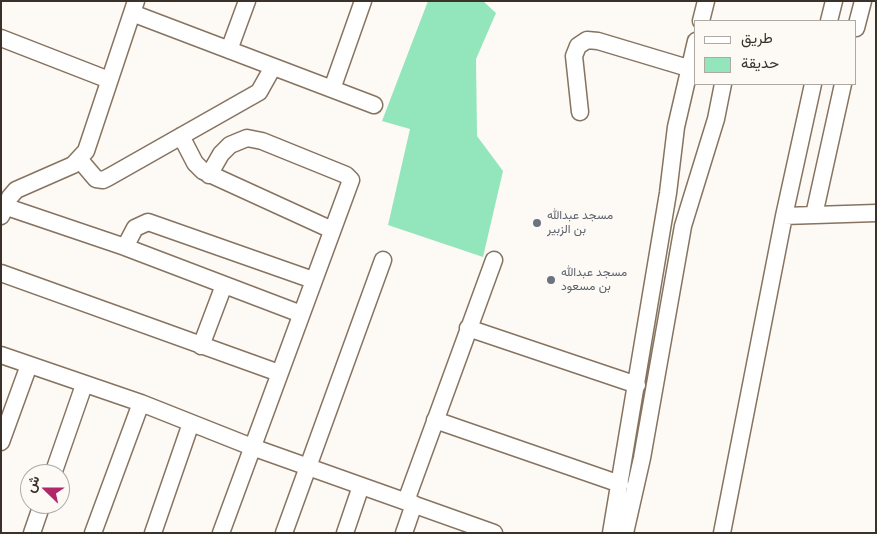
<!DOCTYPE html>
<html>
<head>
<meta charset="utf-8">
<style>
  body { margin:0 }
  #map { position:relative; width:877px; height:534px; overflow:hidden; background:#fdf9f5; font-family:"PT Sans",Vazirmatn,sans-serif }
  canvas { display:block }
  .frame { position:absolute; inset:0; border:2px solid #3a322a; pointer-events:none }
  .legend { position:absolute; left:694px; top:20px; width:162px; height:65px; box-sizing:border-box; background:#fdf9f5; border:1px solid #afa9a4; margin:0; padding:6px 9px; list-style:none; font-size:15px; color:#3a322a }
  .legend li { display:flex; align-items:center; gap:10px; height:25px }
  .legend b { width:25px; border:1px solid #afa9a4 }
  .north { position:absolute; left:20px; top:464px; width:50px; height:50px; box-sizing:border-box; background:#fdf9f5; border:1px solid #afa9a4; border-radius:50%; rotate:292deg; font-size:14px; font-weight:700; line-height:20px; text-align:center; color:#3a322a }
  .north::after { content:''; display:block; margin:auto; width:18px; height:22px; background:#af286c; clip-path:polygon(50% 0,100% 100%,50% 72%,0 100%) }
</style>
</head>
<body>
<div id="map">
<canvas width="877" height="534"></canvas>
<div class="frame"></div>
<ul class="legend">
<li><b style="height:6px;background:#fff"></b>طريق</li>
<li><b style="height:14px;background:#93e5bc"></b>حديقة</li>
</ul>
<div class="north">ش</div>
</div>
<script>
const ctx = document.querySelector('canvas').getContext('2d');
ctx.lineJoin = 'round';
function fillPath(path, color) {
  ctx.fillStyle = color;
  ctx.fill(path, 'evenodd');
}
function poly(rows) {
  const path = new Path2D();
  for (const r of rows) {
    path.moveTo(r[0], r[1]);
    for (let i = 2; i < r.length; i += 2) path.lineTo(r[i], r[i + 1]);
  }
  return path;
}
function trace(path, color, width, dash) {
  ctx.strokeStyle = color;
  ctx.lineWidth = width;
  ctx.lineCap = dash ? 'butt' : 'round';
  ctx.setLineDash(dash || []);
  ctx.stroke(path);
}
function write(font, color, halo, rows, align = 'center') {
  ctx.font = font + ' "PT Sans",Vazirmatn,sans-serif';
  ctx.lineWidth = 5;
  ctx.setLineDash([]);
  ctx.textBaseline = 'middle';
  ctx.strokeStyle = halo;
  ctx.fillStyle = color;
  for (const [text, x, y, turn = 0] of rows) {
    ctx.save();
    ctx.translate(x, y);
    ctx.rotate((+turn || 0) * Math.PI / 180);
    ctx.textAlign = isNaN(turn) ? turn : align;
    if (halo) ctx.strokeText(text, 0, 0);
    ctx.fillText(text, 0, 0);
    ctx.restore();
  }
}
fillPath(poly([
  [428,1,483,1,496,13,476,59,477,136,503,171,483,257,388,225,410,129,382,121]
]), '#93e5bc');
const minor = poly([
  [132,13,374,105],
  [701,21,706,1],
  [829,21,834,1],
  [856,28,863,1],
  [1,38,109,80],
  [229,50,247,1],
  [332,89,363,1],
  [580,112,574,56,578,46,587,40,598,41,688,68],
  [181,136,195,163,203,171,332,230],
  [79,159,96,179,103,180,109,177,259,92,273,67],
  [209,175,221,154,230,145,247,138,262,141,346,175,351,180,221,533],
  [1,205,125,247,301,314],
  [814,215,843,84],
  [1,216,10,197,16,190,73,165,86,151,136,1],
  [784,216,876,213],
  [125,247,135,228,148,222,313,280],
  [1,273,279,373],
  [468,328,637,385],
  [201,346,224,285],
  [1,355,141,403,252,447,494,533],
  [435,420,620,484],
  [1,442,29,365],
  [53,474,84,385],
  [406,501,494,260],
  [32,533,42,504],
  [93,533,141,403],
  [153,533,191,423],
  [284,533,383,260],
  [345,533,361,486],
  [404,533,414,504],
  [611,533,668,193,676,127,696,41],
  [625,533,642,458,683,226,716,119,723,84],
  [722,533,784,216,813,84]
]);
trace(minor, '#867360', 19);
trace(minor, '#fff', 16);
for (const [x, y, r, color] of [
  [537,223,5,"#6b7280"],
  [551,280,5,"#6b7280"]
]) {
  const dot = new Path2D();
  dot.arc(x, y, r, 0, 2 * Math.PI);
  ctx.fillStyle = color;
  ctx.fill(dot);
  trace(dot, '#fdf9f5', 2);
}
write('12px', '#5b616d', '#fdf9f5', [
  ["مسجد عبدالله",547,216],
  ["بن الزبير",547,230],
  ["مسجد عبدالله",561,273],
  ["بن مسعود",561,287]
], 'left');
</script>
</body>
</html>
